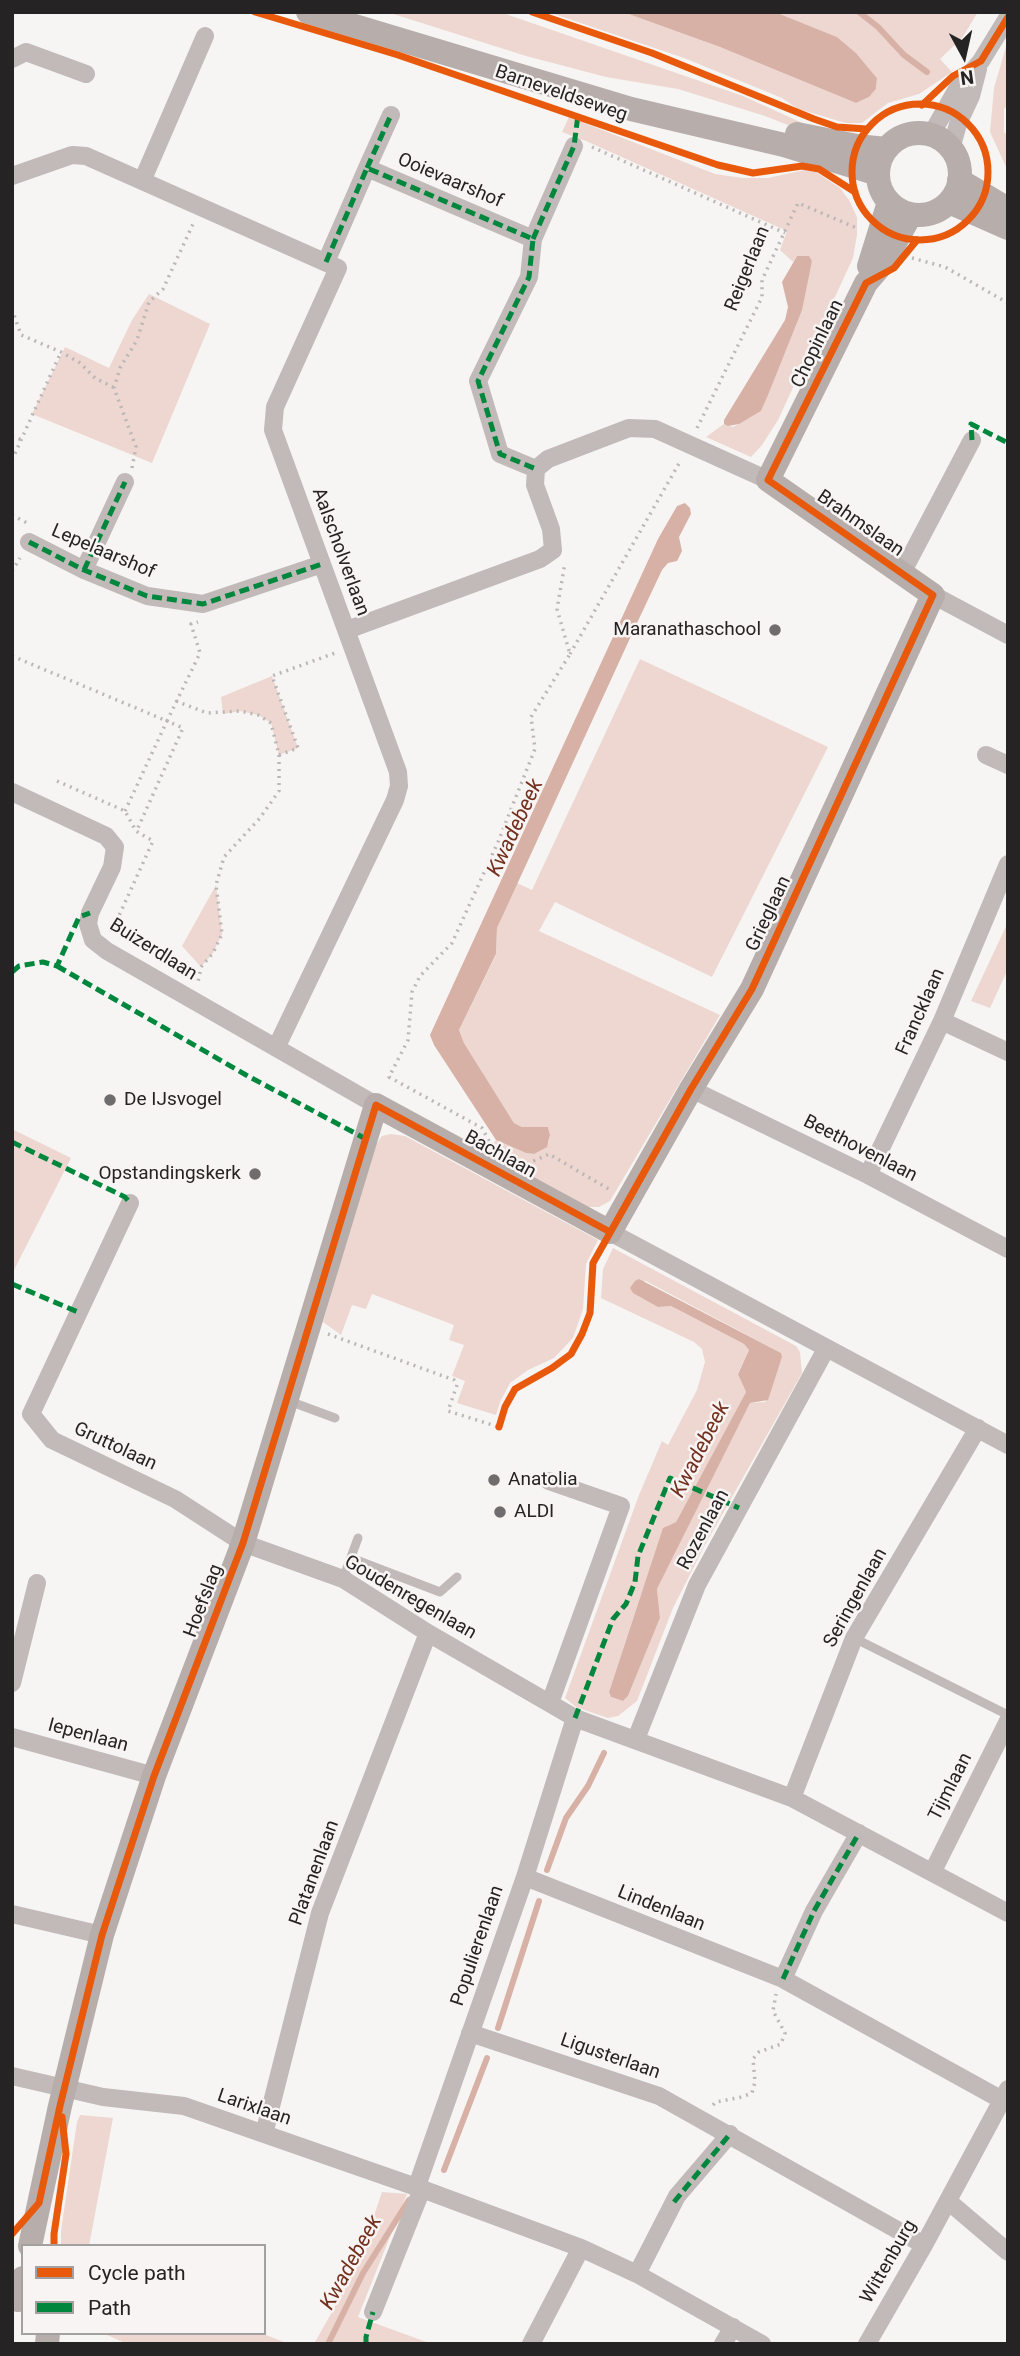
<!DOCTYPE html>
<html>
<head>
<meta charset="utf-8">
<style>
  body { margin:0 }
  #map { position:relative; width:1020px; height:2356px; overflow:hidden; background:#f6f5f4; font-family:Roboto,sans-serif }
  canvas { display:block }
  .frame { position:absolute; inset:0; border:14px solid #252323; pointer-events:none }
  .legend { position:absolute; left:21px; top:2244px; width:245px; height:91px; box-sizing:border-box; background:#f7f4f3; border:2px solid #a3a0a0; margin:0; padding:9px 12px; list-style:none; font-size:21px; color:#252323 }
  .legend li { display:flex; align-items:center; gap:14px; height:35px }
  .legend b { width:35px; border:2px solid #a3a0a0 }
  .north { position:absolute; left:929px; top:21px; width:70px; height:70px; -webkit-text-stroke:5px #f7f4f3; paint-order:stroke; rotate:172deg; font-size:19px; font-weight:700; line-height:28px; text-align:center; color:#252323 }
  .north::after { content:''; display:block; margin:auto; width:24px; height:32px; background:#252323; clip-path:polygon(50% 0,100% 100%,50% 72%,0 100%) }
</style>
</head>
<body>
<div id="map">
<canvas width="1020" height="2356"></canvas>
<div class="frame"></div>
<ul class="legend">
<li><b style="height:9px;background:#e8590c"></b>Cycle path</li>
<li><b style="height:9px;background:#00873e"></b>Path</li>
</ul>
<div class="north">N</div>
</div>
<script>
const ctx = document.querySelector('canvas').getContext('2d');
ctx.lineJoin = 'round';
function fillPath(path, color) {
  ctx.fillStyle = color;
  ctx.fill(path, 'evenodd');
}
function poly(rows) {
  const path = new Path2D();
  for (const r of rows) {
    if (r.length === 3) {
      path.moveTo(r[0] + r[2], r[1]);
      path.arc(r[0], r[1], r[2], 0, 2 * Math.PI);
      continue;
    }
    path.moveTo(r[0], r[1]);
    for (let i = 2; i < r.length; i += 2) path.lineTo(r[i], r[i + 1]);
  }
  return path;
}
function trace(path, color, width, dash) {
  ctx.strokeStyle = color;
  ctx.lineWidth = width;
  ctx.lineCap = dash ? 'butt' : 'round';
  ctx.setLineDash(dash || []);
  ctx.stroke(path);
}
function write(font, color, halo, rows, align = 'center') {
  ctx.font = font + ' Roboto,sans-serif';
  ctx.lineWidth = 5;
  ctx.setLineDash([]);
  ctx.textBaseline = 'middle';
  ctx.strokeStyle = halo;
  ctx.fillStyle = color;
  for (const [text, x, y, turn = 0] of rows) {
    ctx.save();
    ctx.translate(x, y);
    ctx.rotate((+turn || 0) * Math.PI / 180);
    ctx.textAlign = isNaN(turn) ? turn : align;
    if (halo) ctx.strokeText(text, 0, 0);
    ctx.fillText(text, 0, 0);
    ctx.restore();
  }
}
fillPath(poly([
  [387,12,500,12,743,96,840,140,798,129,765,116,678,89,606,77,526,56],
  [548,12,623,12,720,47,856,103,869,97,876,89,877,78,856,53,837,37,775,12,978,12,962,38,940,59,952,72,919,94,888,103,862,123,846,123,798,109,782,98,684,58],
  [1008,40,1008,105,1004,109,1004,132,1008,136,1008,171,990,132,994,88],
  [569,117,715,174,743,178,768,178,804,170,816,172,840,188,849,200,857,217,857,235,853,258,778,420,762,445,751,457,706,437,724,424,733,427,761,411,775,376,812,261,809,257,803,256,797,256,793,262,780,250,787,231,586,141,562,132],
  [149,294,210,324,152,463,32,414,65,347,109,368,132,320],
  [640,659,828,747,712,977,555,902,539,931,720,1015,610,1201,599,1207,588,1207,484,1154,496,1140,526,1153,534,1154,549,1142,550,1134,548,1127,522,1127,514,1123,464,1043,459,1030,496,955,497,928,517,883,532,890],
  [272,676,298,748,279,755,271,723,258,715,240,711,223,714,221,697],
  [216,885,222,934,213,953,201,967,182,946],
  [1008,922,1008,969,990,1008,971,1001],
  [12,1129,71,1158,12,1274],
  [391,1134,405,1136,598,1240,586,1264,583,1309,573,1338,554,1358,528,1370,510,1383,500,1402,496,1415,457,1403,465,1381,452,1376,464,1345,449,1340,454,1325,372,1294,366,1309,352,1305,341,1335,323,1322,372,1150,382,1136],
  [613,1248,796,1346,800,1352,802,1373,705,1545,673,1608,637,1701,618,1716,608,1718,576,1707,565,1698,639,1495,662,1441,668,1445,697,1390,705,1362,702,1349,694,1342,601,1298,603,1269],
  [644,1280,781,1353,782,1357,765,1402,750,1403,657,1589,660,1618,628,1696,623,1701,611,1697,609,1692,640,1598,667,1526,676,1522,746,1392,738,1373,749,1350,744,1344,671,1306,658,1307],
  [80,2115,113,2118,89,2246,61,2246,61,2231,77,2122],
  [382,2192,407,2194,358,2317,432,2344,314,2344,356,2269],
  [103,2333,261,2333,289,2344,127,2344]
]), '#edd7d0');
fillPath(poly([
  [623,12,775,12,837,37,856,53,877,78,876,89,869,97,856,103,720,47],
  [797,256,809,256,812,261,802,310,768,395,761,411,739,424,728,426,724,424,724,420,785,320,788,307,782,282],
  [685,503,690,508,691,514,679,537,682,551,677,561,668,563,662,570,637,623,497,928,496,954,459,1030,464,1043,514,1123,522,1127,548,1127,550,1135,547,1147,534,1154,526,1153,496,1140,434,1045,430,1035,658,539,677,506],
  [639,1279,781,1353,782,1357,768,1400,750,1403,657,1589,660,1618,628,1696,623,1701,611,1697,609,1692,663,1528,676,1522,746,1392,738,1374,749,1350,744,1344,671,1306,658,1307,633,1293,630,1288,635,1281]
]), '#d8b1a6');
trace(poly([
  [859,12,878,27,904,55,927,72],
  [547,1870,566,1818,588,1786,604,1753],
  [498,2028,539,1901],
  [444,2170,487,2058],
  [328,2344,363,2273,409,2200]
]), '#d8b1a6', 6);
trace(poly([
  [592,147,785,233],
  [912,258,945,267,1008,303],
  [12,309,21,335,61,352,80,363,95,378,113,387],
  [697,428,762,297,762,280,798,203,859,229],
  [12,436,22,440],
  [12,460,61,352],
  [132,468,136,447,114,388,120,368,137,340,149,302,163,289,193,224],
  [12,515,29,524],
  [12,571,20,558],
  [570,654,681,460],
  [12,656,167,721,200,653,191,624,198,622],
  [176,701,207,713,240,711,258,715,271,723,279,755,279,791,260,818,224,857,216,885,222,934,213,953,201,967,198,982],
  [279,755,298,748,272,676,335,653],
  [57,781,125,811,136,831,153,841,112,931],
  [125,811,167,721,183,728,137,830],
  [489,1141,482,1128,389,1077,408,1040,412,992,420,976,452,943,498,842,535,749,531,717,570,654,557,609,565,563],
  [527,1164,549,1154,612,1191],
  [328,1334,454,1380,457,1385,448,1411,499,1427],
  [713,2105,716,2102,742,2097,752,2093,755,2082,753,2059,759,2052,781,2044,785,2033,773,2011,776,1994]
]), '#bbb7b6', 3.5, [2, 5]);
trace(poly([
  [289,1401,335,1418],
  [351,1558,440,1592,457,1577],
  [343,1579,358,1538],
  [854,1638,1008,1715]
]), '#c1bab8', 9);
trace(poly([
  [12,59,26,52,86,74],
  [931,135,957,89,981,61,1008,17],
  [951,149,958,124,971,96,978,69],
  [367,168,391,115],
  [12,176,72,155,86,156,338,268,275,407,273,430,398,772,399,786,395,800,276,1048],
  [143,179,205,36],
  [533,239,574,146],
  [326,262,367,168,533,239,529,277,478,381,500,454,536,469],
  [29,542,84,570,147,596,203,604,322,564],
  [84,570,125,482],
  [902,573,972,440],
  [933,595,1008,635],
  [347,630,540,559,553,550,551,529,535,485,536,469,548,459,629,428,655,429,768,480],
  [986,755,1008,765],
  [12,792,106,836,115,847,112,867,90,913,88,924,93,940,107,951,376,1105],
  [942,1021,1008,1052],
  [691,1089,868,1175,1008,1249],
  [868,1175,942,1021,1008,864],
  [130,1203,31,1414,52,1440,175,1499,243,1543,343,1579,428,1633,575,1718,792,1798,1008,1913],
  [610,1232,1008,1445],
  [549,1481,621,1506,550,1703],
  [12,1683,37,1583],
  [12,1737,154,1776],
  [636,1739,697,1585,826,1349],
  [792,1798,854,1638,978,1428],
  [933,1871,1008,1721],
  [525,1877,783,1979,1002,2100],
  [12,1914,102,1935],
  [783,1979,814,1911,859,1833],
  [470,2033,659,2096,924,2245],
  [12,2076,103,2097,184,2106,422,2189,581,2248,637,2274,762,2344],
  [264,2134,320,1913,428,1633],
  [417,2186,525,1877,575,1718],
  [948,2201,1008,2252],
  [637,2274,677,2196,730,2134],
  [373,2312,422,2189],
  [531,2344,581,2248],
  [723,2344,733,2327],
  [867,2344,924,2245,1008,2089]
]), '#c1bab8', 18);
trace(poly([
  [308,12,631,109,784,145,878,174],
  [919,174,41],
  [797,134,857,146,886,149],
  [959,180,1008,209],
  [949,202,1008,228],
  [869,266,889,202],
  [30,2246,60,2106,102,1935,154,1776,243,1543,376,1105,610,1232,691,1089,752,989,933,595,768,480,866,283,884,262,911,214],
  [18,2300,23,2278],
  [47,2344,48,2333]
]), '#b7aeac', 24);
trace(poly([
  [367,168,391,115],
  [533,239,574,146,578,115],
  [326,262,367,168,533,239,529,277,478,381,500,454,536,469],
  [972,440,971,424,1008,443],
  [29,542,84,570,147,596,203,604,322,564],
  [84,570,125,482],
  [57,966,246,1075,366,1139],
  [12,972,19,966,43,962,57,966,79,917,90,913],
  [12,1142,125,1197,130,1203],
  [12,1284,78,1312],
  [575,1718,613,1619,626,1604,635,1582,638,1556,670,1478,739,1508],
  [783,1979,814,1911,859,1833],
  [674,2202,730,2134],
  [366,2344,366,2337,373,2312]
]), '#00873e', 5, [10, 5]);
trace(poly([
  [255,12,398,55,718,165,753,173,802,166,819,169,855,192],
  [532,12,652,53,814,119,837,127,867,129],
  [920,172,68],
  [922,105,953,76,981,61,1008,17],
  [499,1427,505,1407,515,1389,552,1368,571,1354,582,1334,590,1313,593,1263,691,1089,752,989,933,595,768,480,866,283,894,268,917,240],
  [12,2234,39,2203,60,2106,102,1935,154,1776,243,1543,376,1105,610,1232],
  [54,2246,54,2234,66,2154,62,2117]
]), '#e8590c', 7);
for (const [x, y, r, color] of [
  [775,630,7,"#6e6c6c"],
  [110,1100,7,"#6e6c6c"],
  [255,1174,7,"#6e6c6c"],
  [494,1480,7,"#6e6c6c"],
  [500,1512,7,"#6e6c6c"]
]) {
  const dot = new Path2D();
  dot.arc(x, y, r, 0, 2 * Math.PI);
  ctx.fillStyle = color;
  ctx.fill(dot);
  trace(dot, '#f7f4f3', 2.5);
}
write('19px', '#252323', '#f7f4f3', [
  ["Barneveldseweg",561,94,19],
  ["Ooievaarshof",450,181,23],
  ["Reigerlaan",748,269,-68],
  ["Chopinlaan",818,344,-64],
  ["Brahmslaan",860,524,35],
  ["Lepelaarshof",103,552,23],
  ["Aalscholverlaan",340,552,70],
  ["Grieglaan",769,914,-65],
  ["Buizerdlaan",153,950,32],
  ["Francklaan",921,1012,-66],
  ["Beethovenlaan",860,1149,27],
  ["Bachlaan",500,1155,29],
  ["Gruttolaan",115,1447,25],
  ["Rozenlaan",704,1530,-62],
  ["Goudenregenlaan",410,1598,30],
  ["Seringenlaan",856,1598,-61],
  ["Hoefslag",204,1601,-69],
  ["Iepenlaan",88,1736,15],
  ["Tijmlaan",951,1787,-63],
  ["Platanenlaan",315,1873,-70],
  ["Lindenlaan",661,1909,22],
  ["Populierenlaan",478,1946,-71],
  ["Ligusterlaan",610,2057,19],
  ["Larixlaan",254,2108,19],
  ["Wittenburg",889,2262,-60]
]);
write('19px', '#252323', '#f7f4f3', [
  ["Maranathaschool",761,630,"right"],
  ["De IJsvogel",124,1100],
  ["Opstandingskerk",241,1174,"right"],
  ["Anatolia",508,1480],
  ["ALDI",514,1512]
], 'left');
write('italic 21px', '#732f1d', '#f7f4f3', [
  ["Kwadebeek",516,828,-65],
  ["Kwadebeek",701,1450,-63],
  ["Kwadebeek",352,2263,-61]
]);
</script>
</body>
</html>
